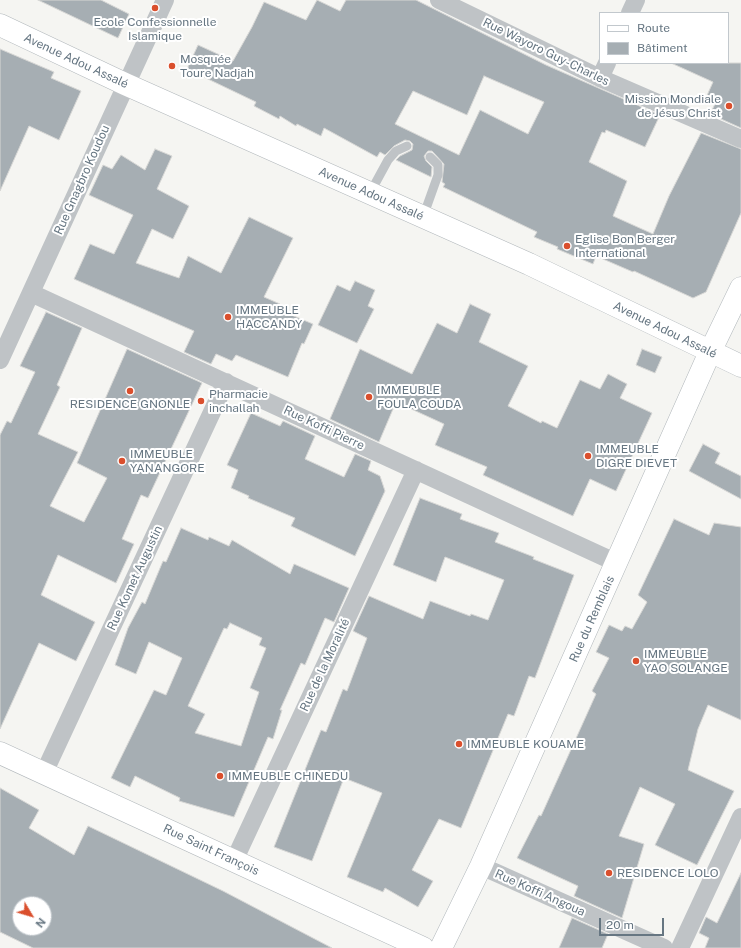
<!DOCTYPE html>
<html>
<head>
<meta charset="utf-8">
<style>
  body { margin:0 }
  #map { position:relative; width:741px; height:948px; overflow:hidden; background:#f5f5f2; font-family:"Public Sans",sans-serif }
  canvas { display:block }
  .legend { position:absolute; left:599px; top:12px; width:130px; height:52px; box-sizing:border-box; background:#fff; border:1px solid #c2c8cd; margin:0; padding:5px 7px; list-style:none; font-size:12px; color:#667682 }
  .legend li { display:flex; align-items:center; gap:8px; height:20px }
  .legend b { width:20px; border:1px solid #c2c8cd }
  .north { position:absolute; left:12px; top:896px; width:40px; height:40px; box-sizing:border-box; background:#fff; border:1px solid #c2c8cd; border-radius:50%; rotate:128deg; font-size:11px; font-weight:700; line-height:16px; text-align:center; color:#667682 }
  .north::after { content:''; display:block; margin:auto; width:14px; height:18px; background:#da4f2d; clip-path:polygon(50% 0,100% 100%,50% 72%,0 100%) }
  .scale { position:absolute; left:599px; top:918px; width:65px; height:18px; box-sizing:border-box; border:2px solid #667682; border-top:0; padding-left:5px; font-size:12px; line-height:14px; white-space:nowrap; color:#667682; -webkit-text-stroke:3px #fff; paint-order:stroke }
</style>
</head>
<body>
<div id="map">
<canvas width="741" height="948"></canvas>
<ul class="legend">
<li><b style="height:5px;background:#fff"></b>Route</li>
<li><b style="height:11px;background:#a6aeb3"></b>Bâtiment</li>
</ul>
<div class="north">N</div>
<div class="scale">20 m</div>
</div>
<script>
const ctx = document.querySelector('canvas').getContext('2d');
ctx.lineJoin = 'round';
function fillPath(path, color) {
  ctx.fillStyle = color;
  ctx.fill(path, 'evenodd');
}
function poly(rows) {
  const path = new Path2D();
  for (const r of rows) {
    path.moveTo(r[0], r[1]);
    for (let i = 2; i < r.length; i += 2) path.lineTo(r[i], r[i + 1]);
  }
  return path;
}
function trace(path, color, width, dash) {
  ctx.strokeStyle = color;
  ctx.lineWidth = width;
  ctx.lineCap = dash ? 'butt' : 'round';
  ctx.setLineDash(dash || []);
  ctx.stroke(path);
}
function write(font, color, halo, rows, align = 'center') {
  ctx.font = font + ' "Public Sans",sans-serif';
  ctx.lineWidth = 4;
  ctx.setLineDash([]);
  ctx.textBaseline = 'middle';
  ctx.strokeStyle = halo;
  ctx.fillStyle = color;
  for (const [text, x, y, turn = 0] of rows) {
    ctx.save();
    ctx.translate(x, y);
    ctx.rotate((+turn || 0) * Math.PI / 180);
    ctx.textAlign = isNaN(turn) ? turn : align;
    if (halo) ctx.strokeText(text, 0, 0);
    ctx.fillText(text, 0, 0);
    ctx.restore();
  }
}
const building = poly([
  [38,0,101,0,129,14,118,38,38,0],
  [317,0,340,11,346,0,416,0,546,65,660,115,645,147,606,130,605,133,602,132,589,162,627,181,613,216,653,234,669,196,701,133,741,149,741,213,706,292,693,298,634,271,633,272,596,256,593,264,557,249,558,247,534,237,537,232,443,187,445,184,442,182,444,164,432,151,428,151,424,156,426,161,432,167,431,177,396,160,400,156,412,150,413,144,410,141,405,140,394,146,385,155,380,152,377,157,324,128,321,136,297,124,296,126,280,116,279,119,254,106,256,102,187,69,198,45,233,61,252,27,264,2,306,20,317,0],
  [484,76,544,102,528,134,480,110,459,155,395,124,413,91,467,115,484,76],
  [0,49,54,72,51,78,81,91,59,140,29,126,0,191,0,49],
  [671,63,741,63,741,128,710,114,715,104,705,100,713,82,671,63],
  [155,149,172,156,157,189,189,206,173,239,152,229,136,263,179,278,188,256,221,273,249,217,293,238,264,297,280,304,277,309,313,324,304,344,302,343,288,377,236,355,232,361,216,354,211,364,184,352,194,331,74,279,90,244,114,254,133,215,89,195,103,165,112,169,121,155,145,170,155,149],
  [355,281,375,290,368,306,374,309,357,343,318,325,337,285,350,291,355,281],
  [470,304,491,314,479,342,528,366,508,406,541,423,542,421,557,428,580,380,600,389,608,374,627,384,620,398,652,413,616,491,590,479,573,516,483,475,487,467,435,445,444,424,396,402,379,442,330,419,360,349,412,374,437,323,457,333,470,304],
  [46,312,82,328,57,385,60,387,38,434,78,452,50,506,84,522,107,478,77,463,127,349,202,383,148,498,141,495,122,539,134,544,116,583,58,555,41,595,95,622,76,661,39,643,0,729,0,435,7,421,11,423,35,372,20,366,46,312],
  [642,349,662,357,655,373,636,365,642,349],
  [251,413,280,426,283,421,315,436,305,459,344,477,355,454,371,461,368,470,380,476,385,491,355,556,291,526,295,518,248,498,249,496,231,488,238,470,227,465,251,413],
  [703,444,720,453,715,463,741,476,741,499,689,471,703,444],
  [420,498,462,514,460,519,499,533,495,542,534,557,533,559,574,575,535,678,529,676,514,716,508,714,461,828,439,819,412,870,433,881,418,907,385,888,383,892,347,877,382,793,344,778,312,861,274,847,321,730,326,732,343,689,347,691,367,638,353,631,369,596,423,619,430,601,470,616,471,614,488,620,504,580,445,557,436,582,393,565,420,498],
  [674,519,709,535,714,523,741,527,741,720,708,705,698,729,688,770,734,791,697,865,655,845,675,804,640,787,619,836,644,844,622,918,574,896,578,886,517,858,539,815,541,816,596,694,592,691,609,658,596,652,609,625,622,631,625,626,632,629,647,602,638,595,674,519],
  [181,528,208,540,209,537,229,546,232,540,290,574,294,564,349,588,334,622,325,618,305,665,301,663,280,710,282,710,273,739,268,737,234,817,179,801,180,798,135,776,130,787,111,778,154,690,166,695,182,658,149,642,136,674,115,665,128,628,142,602,145,604,163,561,166,562,181,528],
  [230,623,262,638,259,645,266,648,250,688,259,692,241,746,195,733,205,714,188,706,224,628,227,629,230,623],
  [0,788,39,810,29,828,74,855,88,826,223,891,332,948,33,948,0,932,0,788],
  [20,904,44,904,44,928,20,928,20,904],
  [741,873,741,948,705,948,709,938,699,933,706,917,717,923,741,873],
  [572,918,608,934,602,948,559,948,572,918]
]);
fillPath(building, '#a6aeb3');
trace(building, '#d7d7d5', 1);
const secondary = poly([
  [0,25,125,84,529,264,741,366],
  [0,753,423,948],
  [441,948,481,866,710,352,741,288]
]);
trace(secondary, '#b1b7bb', 23);
trace(poly([
  [370,193,388,160,396,151,407,146],
  [423,217,438,175,438,165,430,157]
]), '#bfc3c6', 9);
trace(poly([
  [439,0,600,78,741,139],
  [630,13,636,0],
  [600,78,607,63],
  [31,293,617,563],
  [0,360,165,0],
  [44,773,226,382],
  [234,861,416,470],
  [481,866,664,948],
  [680,948,741,817]
]), '#bfc3c6', 18);
trace(secondary, '#fff', 22);
for (const [x, y, r, color] of [
  [155,8,4,"#da4f2d"],
  [172,66,4,"#da4f2d"],
  [729,106,4,"#da4f2d"],
  [567,246,4,"#da4f2d"],
  [228,317,4,"#da4f2d"],
  [130,391,4,"#da4f2d"],
  [369,397,4,"#da4f2d"],
  [201,401,4,"#da4f2d"],
  [588,456,4,"#da4f2d"],
  [122,461,4,"#da4f2d"],
  [636,661,4,"#da4f2d"],
  [459,744,4,"#da4f2d"],
  [220,776,4,"#da4f2d"],
  [609,873,4,"#da4f2d"]
]) {
  const dot = new Path2D();
  dot.arc(x, y, r, 0, 2 * Math.PI);
  ctx.fillStyle = color;
  ctx.fill(dot);
  trace(dot, '#fff', 1.5);
}
write('12px', '#667682', '#fff', [
  ["Ecole Confessionnelle",155,22,"center"],
  ["Islamique",155,36,"center"],
  ["Mosquée",180,59],
  ["Toure Nadjah",180,73],
  ["Mission Mondiale",721,99,"right"],
  ["de Jésus Christ",721,113,"right"],
  ["Eglise Bon Berger",575,239],
  ["International",575,253],
  ["IMMEUBLE",236,310],
  ["HACCANDY",236,324],
  ["IMMEUBLE",377,390],
  ["FOULA COUDA",377,404],
  ["Pharmacie",209,394],
  ["inchallah",209,408],
  ["RESIDENCE GNONLE",130,404,"center"],
  ["IMMEUBLE",596,449],
  ["DIGRE DIEVET",596,463],
  ["IMMEUBLE",130,454],
  ["YANANGORE",130,468],
  ["IMMEUBLE",644,654],
  ["YAO SOLANGE",644,668],
  ["IMMEUBLE KOUAME",467,744],
  ["IMMEUBLE CHINEDU",228,776],
  ["RESIDENCE LOLO",617,873]
], 'left');
write('12px', '#667682', '#fff', [
  ["Rue Wayoro Guy-Charles",546,52,26],
  ["Avenue Adou Assalé",76,61,25],
  ["Rue Gnagbro Koudou",82,180,-66],
  ["Avenue Adou Assalé",371,194,24],
  ["Avenue Adou Assalé",665,330,26],
  ["Rue Koffi Pierre",324,428,25],
  ["Rue Komet Augustin",135,578,-65],
  ["Rue du Remblais",592,619,-66],
  ["Rue de la Moralité",325,665,-65],
  ["Rue Saint François",211,850,25],
  ["Rue Koffi Angoua",540,893,24]
]);
</script>
</body>
</html>
